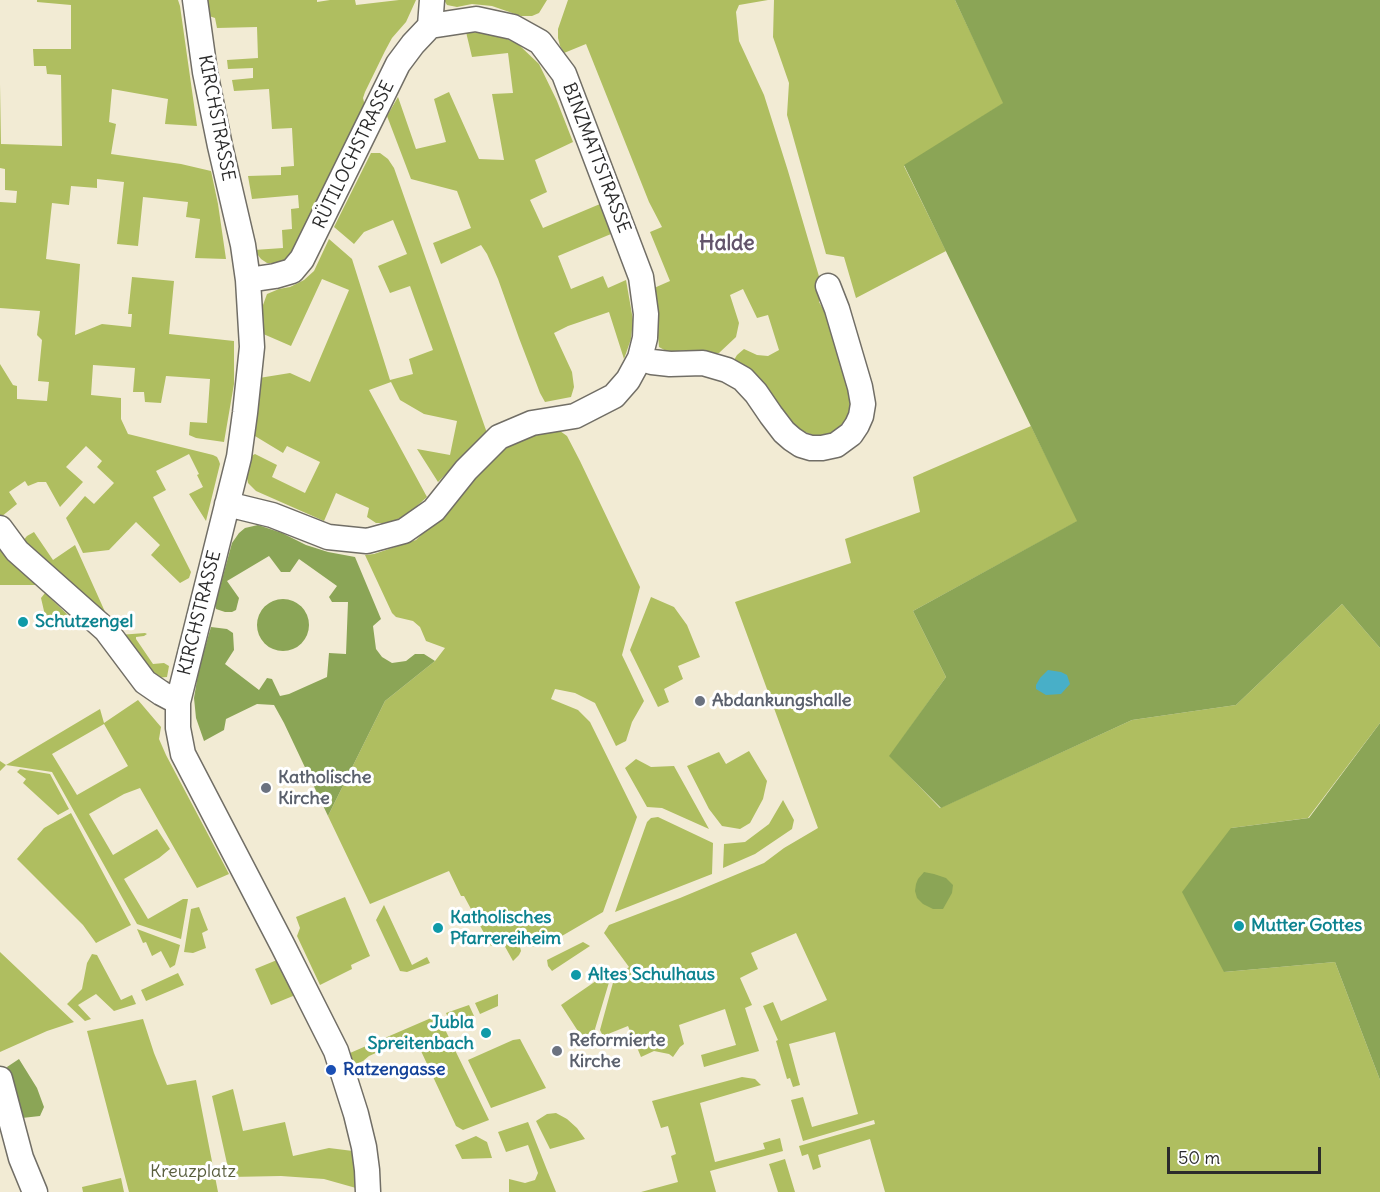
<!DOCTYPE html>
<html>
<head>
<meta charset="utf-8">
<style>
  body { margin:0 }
  #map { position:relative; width:1380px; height:1192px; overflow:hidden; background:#f2ebd4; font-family:Delius,sans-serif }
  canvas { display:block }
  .scale { position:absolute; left:1167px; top:1147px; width:154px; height:27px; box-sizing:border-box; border:3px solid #2b2b2b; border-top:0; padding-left:8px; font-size:18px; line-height:21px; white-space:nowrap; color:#2b2b2b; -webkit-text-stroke:4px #fff; paint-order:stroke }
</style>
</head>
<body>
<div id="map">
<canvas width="1380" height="1192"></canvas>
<div class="scale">50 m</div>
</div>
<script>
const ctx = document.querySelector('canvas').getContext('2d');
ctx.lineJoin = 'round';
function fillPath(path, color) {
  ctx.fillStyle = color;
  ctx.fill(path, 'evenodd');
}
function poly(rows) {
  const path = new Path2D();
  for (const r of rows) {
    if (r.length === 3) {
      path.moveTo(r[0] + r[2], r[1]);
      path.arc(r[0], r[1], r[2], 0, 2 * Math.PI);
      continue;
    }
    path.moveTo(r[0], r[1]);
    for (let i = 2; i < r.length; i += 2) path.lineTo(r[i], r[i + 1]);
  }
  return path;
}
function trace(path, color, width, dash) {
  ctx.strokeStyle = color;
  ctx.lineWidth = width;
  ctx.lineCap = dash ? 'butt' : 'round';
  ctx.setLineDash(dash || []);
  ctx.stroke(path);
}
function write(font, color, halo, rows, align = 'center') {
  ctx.font = font + ' Delius,sans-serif';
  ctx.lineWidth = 6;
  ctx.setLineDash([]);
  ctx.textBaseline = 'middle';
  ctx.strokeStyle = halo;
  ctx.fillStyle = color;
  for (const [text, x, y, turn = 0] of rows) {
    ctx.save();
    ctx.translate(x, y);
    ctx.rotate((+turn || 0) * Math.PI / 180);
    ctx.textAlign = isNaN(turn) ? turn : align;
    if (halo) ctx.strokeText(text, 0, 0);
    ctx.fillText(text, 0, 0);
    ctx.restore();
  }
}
fillPath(poly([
  [37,0,178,0,180,6,197,126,165,124,168,99,112,89,109,122,116,124,111,154,181,164,211,171,218,204,226,259,195,258,200,219,186,217,188,202,143,197,138,246,117,244,124,182,97,179,97,188,71,186,69,205,52,203,46,259,80,264,75,335,102,324,131,327,132,314,128,314,132,277,174,281,169,334,234,341,234,384,224,442,196,438,189,435,190,422,207,423,210,379,166,376,161,403,145,402,144,392,133,392,135,368,93,365,91,395,121,398,121,419,128,434,213,455,217,457,219,461,220,464,206,521,189,494,203,487,197,475,199,474,189,454,156,471,166,490,153,497,191,572,189,578,180,583,151,555,160,545,136,522,109,550,83,553,66,518,85,496,94,504,114,483,97,467,102,461,86,446,66,467,83,482,60,507,46,482,38,482,28,486,25,481,9,492,17,504,1,517,0,516,0,364,13,385,17,386,17,399,47,401,49,382,38,381,42,340,37,335,40,311,0,308,0,202,16,203,17,191,5,190,5,169,0,168,0,84,1,144,62,146,61,75,47,74,46,66,34,66,33,49,71,49,71,5,37,2],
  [207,0,317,0,317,2,330,0,355,0,356,5,399,0,416,0,406,22,392,38,385,51,365,92,363,98,365,106,293,255,285,262,278,264,267,263,261,259,254,250,283,248,282,230,292,229,291,209,299,208,298,195,252,199,248,176,281,175,281,167,294,166,292,128,272,129,269,89,234,91,232,80,253,78,253,68,228,69,227,60,258,58,257,27,217,28,215,18,209,16],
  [444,0,547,0,539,13,532,16,521,16,492,6,472,4,457,7,447,5],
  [568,0,768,0,739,5,736,12,739,41,764,95,788,171,823,290,819,302,831,323,847,379,853,410,846,425,827,435,813,435,800,430,786,416,764,383,751,372,734,360,737,355,744,349,757,355,768,356,779,350,768,315,757,318,743,289,730,295,739,323,736,337,719,353,708,354,688,350,668,352,659,347,654,288,670,281,650,232,662,227,649,202,586,44,564,53,560,46,558,38,558,29],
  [774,0,955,0,1004,103,904,166,946,251,856,298,844,257,826,254,787,115,789,83,773,37],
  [466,32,493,33,518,44,539,64,557,101,573,142,535,160,547,192,530,200,543,228,600,204,611,234,558,256,571,289,603,276,608,288,626,280,633,320,631,339,624,359,609,312,568,326,554,333,572,372,574,387,571,397,545,402,540,393,519,338,498,279,487,254,481,245,441,264,433,243,471,228,457,191,411,179,387,116,398,97,416,149,446,142,434,99,449,92,479,159,504,160,492,94,513,93,508,53,472,57],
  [371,153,380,153,388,159,394,168,487,433,438,482,417,449,450,455,457,421,424,414,400,400,391,382,369,390,427,497,408,514,394,521,383,523,376,523,367,517,369,508,336,493,324,521,256,491,248,483,246,473,251,456,255,454,277,465,272,477,305,493,320,462,287,446,283,453,250,433,259,378,290,373,310,382,349,290,322,279,291,346,261,333,263,305,267,294,279,289,290,287,304,280,314,271,329,239,352,259,390,380,413,374,409,359,433,350,410,286,390,293,378,266,407,254,393,220,364,232,354,244,334,227],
  [1031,426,1078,521,913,611,946,677,890,756,940,808,1132,720,1236,705,1342,604,1380,648,1380,723,1308,818,1231,828,1224,972,1335,962,1380,1080,1380,1192,885,1192,870,1139,818,1155,821,1167,813,1170,808,1154,802,1156,799,1146,875,1124,874,1120,803,1141,791,1100,803,1097,812,1127,858,1114,835,1032,789,1044,800,1085,793,1087,790,1078,787,1079,776,1041,778,1040,763,1006,773,1002,781,1021,827,1000,796,933,751,953,758,969,740,978,752,1005,745,1008,759,1051,704,1067,701,1055,736,1045,725,1009,679,1025,684,1044,680,1047,673,1057,669,1054,654,1051,641,1057,628,1026,603,1036,600,1030,614,979,629,967,604,933,609,925,680,898,764,863,784,848,818,828,735,602,851,563,845,539,920,512,913,477],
  [560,431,567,436,580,461,640,587,622,655,644,701,632,722,626,741,616,746,595,703,575,693,555,689,551,699,578,710,590,722,637,817,603,912,543,947,534,947,518,939,521,951,519,955,513,961,503,943,491,946,464,896,461,896,449,871,370,904,328,816,385,701,435,661,445,648,426,641,420,627,413,621,396,617,392,613,365,555,374,554,416,540,444,512,484,468,506,448,542,432],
  [34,532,53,560,75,545,106,614,21,543,27,536],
  [0,538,40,585,0,585],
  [45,593,71,618,47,624,41,598],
  [651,597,674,607,687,625,700,657,678,666,683,679,664,689,669,702,658,707,630,650],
  [145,633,147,634,144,636,136,637,136,639,153,664,164,663,169,666,167,677,155,678,119,635],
  [138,700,161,727,159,739,166,755,229,874,197,888,140,788,124,794,89,814,113,855,157,829,170,849,159,858,124,879,148,919,183,899,188,899,181,939,137,924,52,772,6,765,0,771,0,761,6,765,100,709,104,723],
  [104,724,128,766,77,795,52,754],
  [749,751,767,781,763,799,750,823,740,829,722,826,709,809,687,766,719,752,726,764],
  [636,759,651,767,674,766,709,829,662,808,647,807,625,768],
  [20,769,50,774,69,809,58,815,23,783,26,779,17,772],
  [783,800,794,820,792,829,755,854,723,868,724,844,745,842,769,824],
  [71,813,131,925,96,943,83,925,17,859,44,828],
  [658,817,713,843,712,874,615,912,647,822,651,818],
  [345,897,370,956,351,965,352,969,320,985,297,936,300,928,296,917],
  [384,905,412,965,427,957,430,963,407,972,400,971,376,920],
  [199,907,208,930,202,933,206,948,193,953,184,952,191,909],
  [137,929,180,945,175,965,170,968,161,951,152,956,146,942,143,943],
  [583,942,590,946,552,971,548,966,547,960],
  [0,952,74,1022,47,1031,0,1052],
  [92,954,97,955,121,1000,132,995,136,1004,114,1011,96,994,78,1005,91,1019,85,1021,67,1004,82,989,87,963],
  [277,960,297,990,293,996,271,1005,255,969],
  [609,972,610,979,595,1029,598,1039,587,1045,561,1005],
  [178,973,184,985,146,1001,141,990],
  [498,994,498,1006,480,1014,475,1003],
  [469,1005,474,1016,452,1026,446,1013],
  [438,1015,489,1120,463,1130,456,1126,414,1036,369,1056,363,1061,354,1065,350,1053],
  [143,1019,154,1053,167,1085,196,1080,218,1192,129,1192,87,1031],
  [520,1039,546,1088,491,1108,468,1060,513,1040],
  [742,1077,755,1079,761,1085,700,1103,715,1162,765,1149,763,1143,780,1138,783,1151,710,1171,716,1192,641,1192,678,1182,671,1156,676,1154,668,1126,661,1128,652,1101],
  [233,1089,243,1131,285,1122,293,1156,329,1148,353,1151,358,1170,356,1188,324,1179,281,1176,230,1177,212,1096],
  [556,1113,567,1119,577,1128,585,1139,550,1149,536,1121,547,1114],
  [528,1122,547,1170,556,1192,509,1192,509,1179,525,1183,535,1180,538,1173,528,1145,506,1152,498,1132],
  [476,1136,487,1142,492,1158,462,1159,455,1145],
  [785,1159,795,1192,778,1192,769,1164],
  [121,1178,124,1192,83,1192,82,1187]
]), '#afbe60');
fillPath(poly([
  [955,0,1380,0,1380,648,1342,604,1236,705,1132,720,941,808,889,756,946,677,913,611,1077,521,904,165,1003,103],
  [258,525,282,533,306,545,328,552,355,557,381,619,373,626,376,649,382,657,392,663,406,661,415,654,424,654,435,661,385,701,328,816,284,723,274,705,257,704,226,719,224,730,204,741,196,718,194,698,199,668,211,627,227,629,233,633,234,650,225,664,259,690,267,678,272,679,280,696,289,694,327,677,329,653,346,654,348,602,332,602,329,597,337,586,299,559,290,572,281,572,269,556,227,581,239,598,236,610,232,612,225,612,216,609,215,605,232,543,239,533,245,528],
  [283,625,26],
  [1380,723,1380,1080,1335,962,1224,972,1182,892,1231,828,1309,818],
  [924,872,934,874,946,878,953,885,952,893,943,909,933,909,923,904,917,898,915,891,916,884,918,879],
  [19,1059,37,1088,44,1107,40,1116,22,1118,7,1067]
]), '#8ba556');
fillPath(poly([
  [1048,670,1061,672,1067,675,1070,684,1061,694,1046,695,1036,689,1036,685,1040,678]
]), '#48afc8');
const street = poly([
  [195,0,205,72,220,146,243,245,248,280,252,347,245,413,239,457,178,702,178,728,183,754,283,946,336,1051,356,1114,364,1147,367,1170,368,1192],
  [430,26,476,19,513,27,540,42,564,74,641,277,646,314,645,338,640,358],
  [248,280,275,276,292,271,302,259,398,64,413,44,430,26,432,0],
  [227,504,272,515,328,537,367,541,404,531,434,510,466,470,499,437,532,423,575,416,614,396,628,380,640,358,652,362,670,364,703,363,727,370,743,379,756,393,771,415,784,432,792,439,801,445,811,448,822,448,836,445,851,434,857,425,861,416,863,404,860,387,837,309,828,286],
  [0,528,17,551,106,630,145,682,161,693,178,702],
  [0,1079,21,1158,35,1192]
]);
trace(street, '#716e66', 27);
trace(street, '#fff', 24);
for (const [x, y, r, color] of [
  [23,622,6,"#0f9aa8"],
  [700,701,6,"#6b7280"],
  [266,788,6,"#6b7280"],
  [1239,926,6,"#0f9aa8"],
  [438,928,6,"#0f9aa8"],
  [576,975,6,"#0f9aa8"],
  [486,1033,6,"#0f9aa8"],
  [557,1051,6,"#6b7280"],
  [331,1070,6,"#1a4fb4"]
]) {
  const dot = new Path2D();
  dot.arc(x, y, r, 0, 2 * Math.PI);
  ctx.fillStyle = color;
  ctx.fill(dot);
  trace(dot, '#fff', 2);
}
write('18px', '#2b2b2b', '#fff', [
  ["KIRCHSTRASSE",216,118,79],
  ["RÜTILOCHSTRASSE",354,155,-64],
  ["BINZMATTSTRASSE",596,158,69],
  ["KIRCHSTRASSE",200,613,-76]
]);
write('bold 18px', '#0d838f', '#fff', [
  ["Schutzengel",35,622],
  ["Katholisches",450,918],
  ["Pfarrereiheim",450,939],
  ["Mutter Gottes",1251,926],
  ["Altes Schulhaus",588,975],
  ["Jubla",474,1023,"right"],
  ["Spreitenbach",474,1044,"right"]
], 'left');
write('bold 18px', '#5b616d', '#fff', [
  ["Abdankungshalle",712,701],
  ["Katholische",278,778],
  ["Kirche",278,799],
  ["Reformierte",569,1041],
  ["Kirche",569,1062]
], 'left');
write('bold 18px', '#164399', '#fff', [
  ["Ratzengasse",343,1070]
], 'left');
write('18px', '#595e3e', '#fff', [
  ["Kreuzplatz",193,1172]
]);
write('bold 21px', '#63546a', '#fff', [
  ["Halde",727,244]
]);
</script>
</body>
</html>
